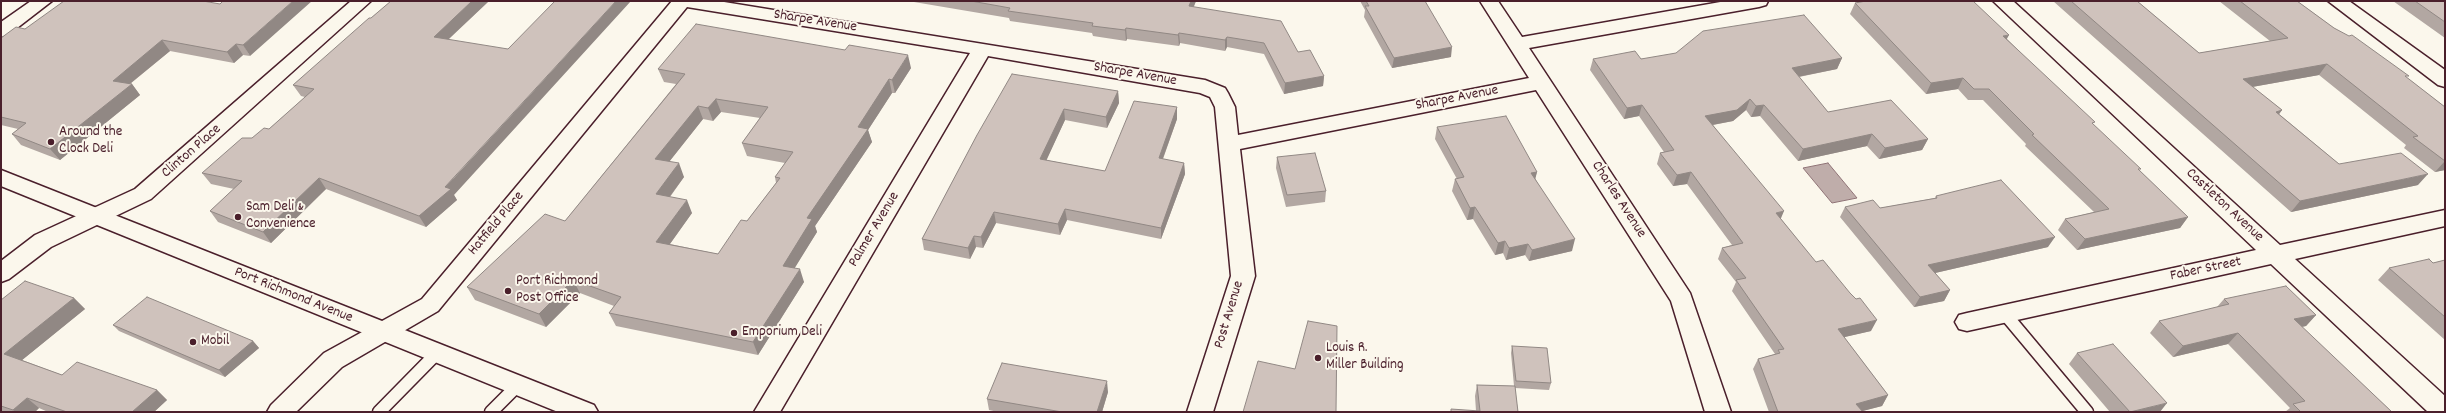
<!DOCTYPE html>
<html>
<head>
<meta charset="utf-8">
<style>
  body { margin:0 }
  #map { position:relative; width:2446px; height:413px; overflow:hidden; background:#fbf7ec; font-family:Dekko,sans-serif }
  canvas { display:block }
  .frame { position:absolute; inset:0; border:2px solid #4a1f2b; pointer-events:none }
</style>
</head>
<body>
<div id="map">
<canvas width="2446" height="413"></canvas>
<div class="frame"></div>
</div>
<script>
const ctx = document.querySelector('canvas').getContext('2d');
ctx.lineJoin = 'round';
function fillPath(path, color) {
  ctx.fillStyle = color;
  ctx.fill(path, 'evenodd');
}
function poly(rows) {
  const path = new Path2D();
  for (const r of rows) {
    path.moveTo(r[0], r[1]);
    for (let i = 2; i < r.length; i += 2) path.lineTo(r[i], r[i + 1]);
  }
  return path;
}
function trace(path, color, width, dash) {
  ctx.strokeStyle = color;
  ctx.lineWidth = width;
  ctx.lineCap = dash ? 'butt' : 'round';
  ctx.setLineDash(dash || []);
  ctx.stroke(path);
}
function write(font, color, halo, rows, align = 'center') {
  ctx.font = font + ' Dekko,sans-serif';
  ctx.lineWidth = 4;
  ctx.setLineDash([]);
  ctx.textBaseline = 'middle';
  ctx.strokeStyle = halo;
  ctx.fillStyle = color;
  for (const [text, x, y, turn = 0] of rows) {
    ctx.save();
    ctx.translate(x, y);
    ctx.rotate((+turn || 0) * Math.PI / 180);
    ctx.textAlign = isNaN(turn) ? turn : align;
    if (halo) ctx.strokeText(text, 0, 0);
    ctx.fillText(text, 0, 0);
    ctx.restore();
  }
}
const water = poly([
  [1828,163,1857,198,1832,203,1803,168,1828,163]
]);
fillPath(water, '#bfadaa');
trace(water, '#907477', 1);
const service = poly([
  [2005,314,2087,412],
  [379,412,436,354],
  [491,412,517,386]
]);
const minor = poly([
  [31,1,52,1,8,35,1,37,1,22,31,1],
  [351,1,371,1,151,199,51,247,9,279,1,282,1,261,35,235,135,189,351,1],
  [672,1,718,1,1205,80,1225,88,1228,93,1235,107,1238,135,1529,78,1480,1,1498,1,1522,37,1726,1,1768,1,1766,5,1759,7,1529,48,1690,293,1731,412,1705,412,1671,301,1536,90,1240,149,1255,276,1213,412,1187,412,1231,276,1215,107,1210,97,1200,93,988,56,780,412,754,412,970,53,687,7,438,311,342,367,296,412,267,412,271,405,324,353,422,299,672,1],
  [1993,1,2013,1,2280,245,2445,210,2445,226,2295,259,2445,396,2445,412,2428,412,2271,264,1967,331,1959,329,1955,322,1959,315,1967,313,2256,250,1993,1],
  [2328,1,2349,1,2445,70,2445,87,2438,85,2328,1]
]);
const tertiary = poly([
  [1,170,594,405,598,412,558,412,1,186,1,170]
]);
trace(service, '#4a1f2b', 15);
trace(minor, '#4a1f2b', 3);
trace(tertiary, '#4a1f2b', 3);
trace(service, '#fbf7ec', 12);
fillPath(minor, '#fbf7ec');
fillPath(tertiary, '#fbf7ec');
fillPath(poly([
  [391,1,489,1,449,39,454,195,457,200,426,227,326,189,271,243,218,222,210,211,234,189,211,184,202,173,252,138,269,129,305,97,301,96,293,85],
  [914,1,1196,1,1193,7,1298,52,1324,76,1323,86,1284,94,1264,54,1227,47,1225,51,1180,43,1179,46,1127,39,1126,41,1093,36,1092,33,1010,21,1009,18,914,2],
  [1360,1,1425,1,1451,57,1392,68,1364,17,1365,10],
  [2053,1,2137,1,2199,53,2270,41,2219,1,2297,1,2334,28,2407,78,2445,107,2445,170,2435,172,2404,148,2406,145,2319,75,2252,87,2282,110,2279,114,2339,164,2418,185,2291,212],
  [2393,1,2445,1,2445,38],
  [1855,3,2007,39,2140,171,2188,217,2180,228,2077,250,2058,230,2065,219,2094,212,2025,146,2026,144,1983,100,1968,100,1958,89,1926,94,1850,14],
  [220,4,250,56,243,55,234,63,170,51,130,84,132,84,140,95,60,160,21,145,12,134,18,129,1,125,1,38,25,29],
  [1842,58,1837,69,1799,77,1828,112,1928,139,1922,150,1879,159,1867,146,1798,161,1760,116,1751,117,1746,110,1733,121,1713,125,1781,219,1871,331,1844,337,1888,395,1882,406,1862,411,1863,412,1769,412,1753,369,1758,359,1775,354,1732,291,1736,282,1718,259,1722,248,1732,245,1687,184,1673,186,1657,164,1660,153,1664,152,1639,116,1624,119,1590,70,1593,59],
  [911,68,895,93,892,93,868,130,872,142,815,226,817,232,794,268,804,282,758,355,616,326,609,313,614,306,580,293,546,327,475,300,467,287,565,221,676,84,664,82,658,69],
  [721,112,760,118,742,143,747,156,785,163,775,177,776,183,747,221,718,254,670,244,692,213,670,197,684,177,669,162,703,119,713,121],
  [1118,91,1119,103,1107,128,1065,120,1046,160,1105,171,1177,107,1177,119,1163,159,1184,163,1185,174,1161,239,1067,220,1060,235,996,223,983,248,976,247,970,259,924,250,922,239,977,135],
  [1437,127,1537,172,1535,178,1572,251,1529,261,1525,255,1506,260,1503,253,1495,255,1473,219,1467,220,1452,191,1455,179,1457,179,1435,139],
  [1277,157,1326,191,1325,202,1286,207,1276,168],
  [1936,196,2048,247,1935,273,1950,290,1944,301,1914,307,1840,217,1845,207,1880,208,1935,198],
  [2445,260,2445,340,2378,280,2389,268,2433,263],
  [74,298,85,309,22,360,62,375,157,390,167,400,154,412,48,412,39,408,35,412,1,412,1,300],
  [2224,299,2316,315,2306,326,2302,327,2392,412,2285,412,2290,408,2228,344,2173,357,2150,333,2159,321,2217,307],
  [113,325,253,341,259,348,225,377,119,331],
  [1512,346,1551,383,1549,390,1515,388,1518,412,1451,412,1451,409,1476,411,1475,396,1477,385,1514,386,1511,353],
  [2077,353,2160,412,2110,412,2069,364],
  [1108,392,1102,412,998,412,989,410,987,399]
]), '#b2a7a2');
fillPath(poly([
  [293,1,312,1,250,56,243,45],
  [472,1,489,1,440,47,434,37],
  [616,1,631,1,454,195,457,200,426,227,419,216],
  [1191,1,1196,1,1190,17,1189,6],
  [1126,28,1127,39,1126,41,1125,30],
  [1179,33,1180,43,1179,46,1178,35],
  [2009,35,2003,46,2003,36],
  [1227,37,1227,47,1225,51,1225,40],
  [162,40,170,51,121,91,113,81],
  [236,44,243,55,234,63,227,52],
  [1452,47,1451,57,1392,68,1394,58],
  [908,55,911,68,895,93,892,80],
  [1842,58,1837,69,1787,79,1792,68],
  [2327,64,2319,75,2235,90,2243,79],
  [1324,76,1323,86,1284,94,1285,83],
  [1963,78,1958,89,1926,94,1931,83],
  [889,79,892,93,868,130,872,142,815,226,817,232,788,279,783,266,807,218,858,127],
  [132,84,140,95,60,160,50,149],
  [1118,91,1119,103,1107,128,1106,117],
  [716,99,721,112,713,121,708,108],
  [1750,99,1746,110,1733,121,1701,127,1705,116],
  [1642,105,1639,116,1624,119,1627,108],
  [1764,105,1760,116,1751,117,1756,106],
  [698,106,703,119,661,172,655,159],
  [1177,107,1177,119,1159,169,1159,158],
  [1064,109,1065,120,1042,170,1040,159],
  [2282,110,2274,121,2276,112],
  [1872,134,1867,146,1798,161,1803,149],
  [1928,139,1922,150,1879,159,1885,148],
  [2445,161,2445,170,2435,172],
  [679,163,684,177,662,207,656,194],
  [1184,163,1185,174,1161,239,1161,228],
  [1537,172,1534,184,1531,173],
  [1691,172,1687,184,1673,186,1677,175],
  [2428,174,2418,185,2291,212,2300,201],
  [319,178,326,189,271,243,263,232],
  [687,200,692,213,662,255,656,242],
  [1475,207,1473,219,1467,220,1470,208],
  [1065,209,1067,220,1060,235,1058,224],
  [1784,211,1779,223,1776,213],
  [994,212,996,223,983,248,981,237],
  [2188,217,2180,228,2077,250,2085,239],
  [974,236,976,247,970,259,968,248],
  [2055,237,2048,247,1922,276,1928,265],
  [1575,239,1572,251,1529,261,1532,250],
  [1505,241,1503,253,1495,255,1498,243],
  [1528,244,1525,255,1506,260,1509,248],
  [800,269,804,282,758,355,753,342],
  [573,280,580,293,546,327,539,314],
  [1950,290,1944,301,1914,307,1920,297],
  [74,298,85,309,16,365,4,354],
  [2316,315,2306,326,2284,330,2294,319],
  [1877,320,1871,331,1832,340,1838,329],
  [2238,333,2228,344,2173,357,2183,346],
  [253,341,259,348,225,377,219,370],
  [1107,381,1108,392,1102,412,1097,412],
  [157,390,167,400,154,412,132,412],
  [1888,395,1882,406,1859,412,1856,404],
  [27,398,39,408,35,412,15,412,13,410],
  [2167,403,2160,412,2131,412]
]), '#918884');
const building = poly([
  [64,1,203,1,220,4,223,1,293,1,243,45,236,44,227,52,162,40,113,81,132,84,50,149,12,134,26,123,1,117,1,38,16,27,25,29,64,1],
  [391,1,472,1,434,37,508,49,555,1,616,1,445,187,451,189,419,216,319,178,263,232,210,211,242,181,202,173,242,138,252,138,264,128,269,129,314,89,293,85,369,18,371,18,391,1],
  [971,1,1191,1,1189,6,1281,21,1298,52,1310,50,1324,76,1285,83,1264,43,1227,37,1225,40,1179,33,1178,35,1126,28,1125,30,1092,26,1093,23,1008,11,1010,8,971,1],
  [1366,1,1425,1,1452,47,1394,58,1365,6,1369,6,1366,1],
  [1866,1,1973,1,2009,35,2003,36,2095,122,2092,123,2141,169,2138,169,2188,217,2085,239,2065,219,2109,209,2032,135,2034,134,1989,89,1974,89,1963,78,1931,83,1855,3,1866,1],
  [2071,1,2137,1,2199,53,2288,38,2240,1,2297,1,2334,28,2349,36,2352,35,2409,76,2405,76,2445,107,2445,161,2413,137,2418,136,2327,64,2243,79,2282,110,2276,112,2339,164,2401,153,2428,174,2300,201,2071,1],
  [2415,1,2445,1,2445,22,2415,1],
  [1804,15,1842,58,1792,68,1828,112,1891,100,1928,139,1885,148,1872,134,1803,149,1764,105,1756,106,1750,99,1737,110,1705,116,1784,211,1776,213,1816,262,1823,260,1850,293,1856,299,1860,298,1877,320,1838,329,1888,395,1856,404,1863,412,1778,412,1758,359,1780,353,1778,350,1784,349,1736,280,1746,278,1722,248,1743,243,1691,172,1677,175,1660,153,1674,150,1642,105,1627,108,1593,59,1635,51,1641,59,1676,53,1703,31,1804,15],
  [696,24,845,50,849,45,908,55,892,80,889,79,858,127,868,129,807,218,812,219,783,266,800,269,753,342,609,313,621,297,573,280,539,314,467,287,545,214,565,221,685,74,658,69,696,24],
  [716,99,768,107,742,143,793,152,775,177,780,178,747,221,741,220,718,254,656,242,687,200,656,194,679,163,655,159,698,106,708,108,716,99],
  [1012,74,1118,91,1106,117,1064,109,1040,159,1105,171,1134,101,1177,107,1159,158,1184,163,1161,228,1065,209,1058,224,994,212,981,237,974,236,968,248,922,239,977,135,1012,74],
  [1506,116,1537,172,1531,173,1575,239,1532,250,1528,244,1509,248,1505,241,1498,243,1475,207,1470,208,1455,179,1464,177,1437,127,1506,116],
  [1315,153,1326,191,1287,195,1277,157,1315,153],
  [2001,180,2055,237,1928,265,1950,290,1920,297,1845,207,1873,200,1880,208,1937,198,1936,196,2001,180],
  [2429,259,2433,263,2445,260,2445,317,2389,268,2429,259],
  [25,281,74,298,4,354,62,375,77,362,157,390,132,412,67,412,27,398,13,410,1,406,1,300,25,281],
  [2286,286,2316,315,2294,319,2392,412,2301,412,2293,404,2305,401,2238,333,2183,346,2159,321,2229,304,2224,299,2286,286],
  [147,297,253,341,219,370,113,325,147,297],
  [1308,321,1337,326,1336,412,1243,412,1258,361,1295,369,1308,321],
  [2113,344,2167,403,2130,412,2077,353,2113,344],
  [1512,346,1547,348,1551,383,1516,381,1512,346],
  [1002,363,1107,381,1097,412,1062,412,987,399,1002,363],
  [1477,385,1515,386,1518,412,1451,412,1451,409,1480,411,1477,385]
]);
fillPath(building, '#cfc2bc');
trace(building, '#918884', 1);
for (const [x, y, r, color] of [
  [51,142,4,"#4a1f2b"],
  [238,217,4,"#4a1f2b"],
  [508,291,4,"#4a1f2b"],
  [734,333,4,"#4a1f2b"],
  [193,342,4,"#4a1f2b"],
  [1318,358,4,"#4a1f2b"]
]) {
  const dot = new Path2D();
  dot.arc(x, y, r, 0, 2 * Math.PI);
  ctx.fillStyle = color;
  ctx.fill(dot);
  trace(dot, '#fbf7ec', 1.5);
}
write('15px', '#4a1f2b', '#fbf7ec', [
  ["Sharpe Avenue",815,22,9],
  ["Sharpe Avenue",1135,75,10],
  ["Sharpe Avenue",1457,99,-11],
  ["Clinton Place",192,152,-41],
  ["Charles Avenue",1618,200,57],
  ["Castleton Avenue",2224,206,43],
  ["Hatfield Place",497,224,-50],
  ["Palmer Avenue",875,230,-59],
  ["Faber Street",2206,270,-12],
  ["Port Richmond Avenue",293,296,22],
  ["Post Avenue",1230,315,-73]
]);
write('15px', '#4a1f2b', '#fbf7ec', [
  ["Around the",59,133],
  ["Clock Deli",59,150],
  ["Sam Deli &",246,208],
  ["Convenience",246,225],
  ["Port Richmond",516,282],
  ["Post Office",516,299],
  ["Emporium Deli",742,333],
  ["Mobil",201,342],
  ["Louis R.",1326,349],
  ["Miller Building",1326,366]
], 'left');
</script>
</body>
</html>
